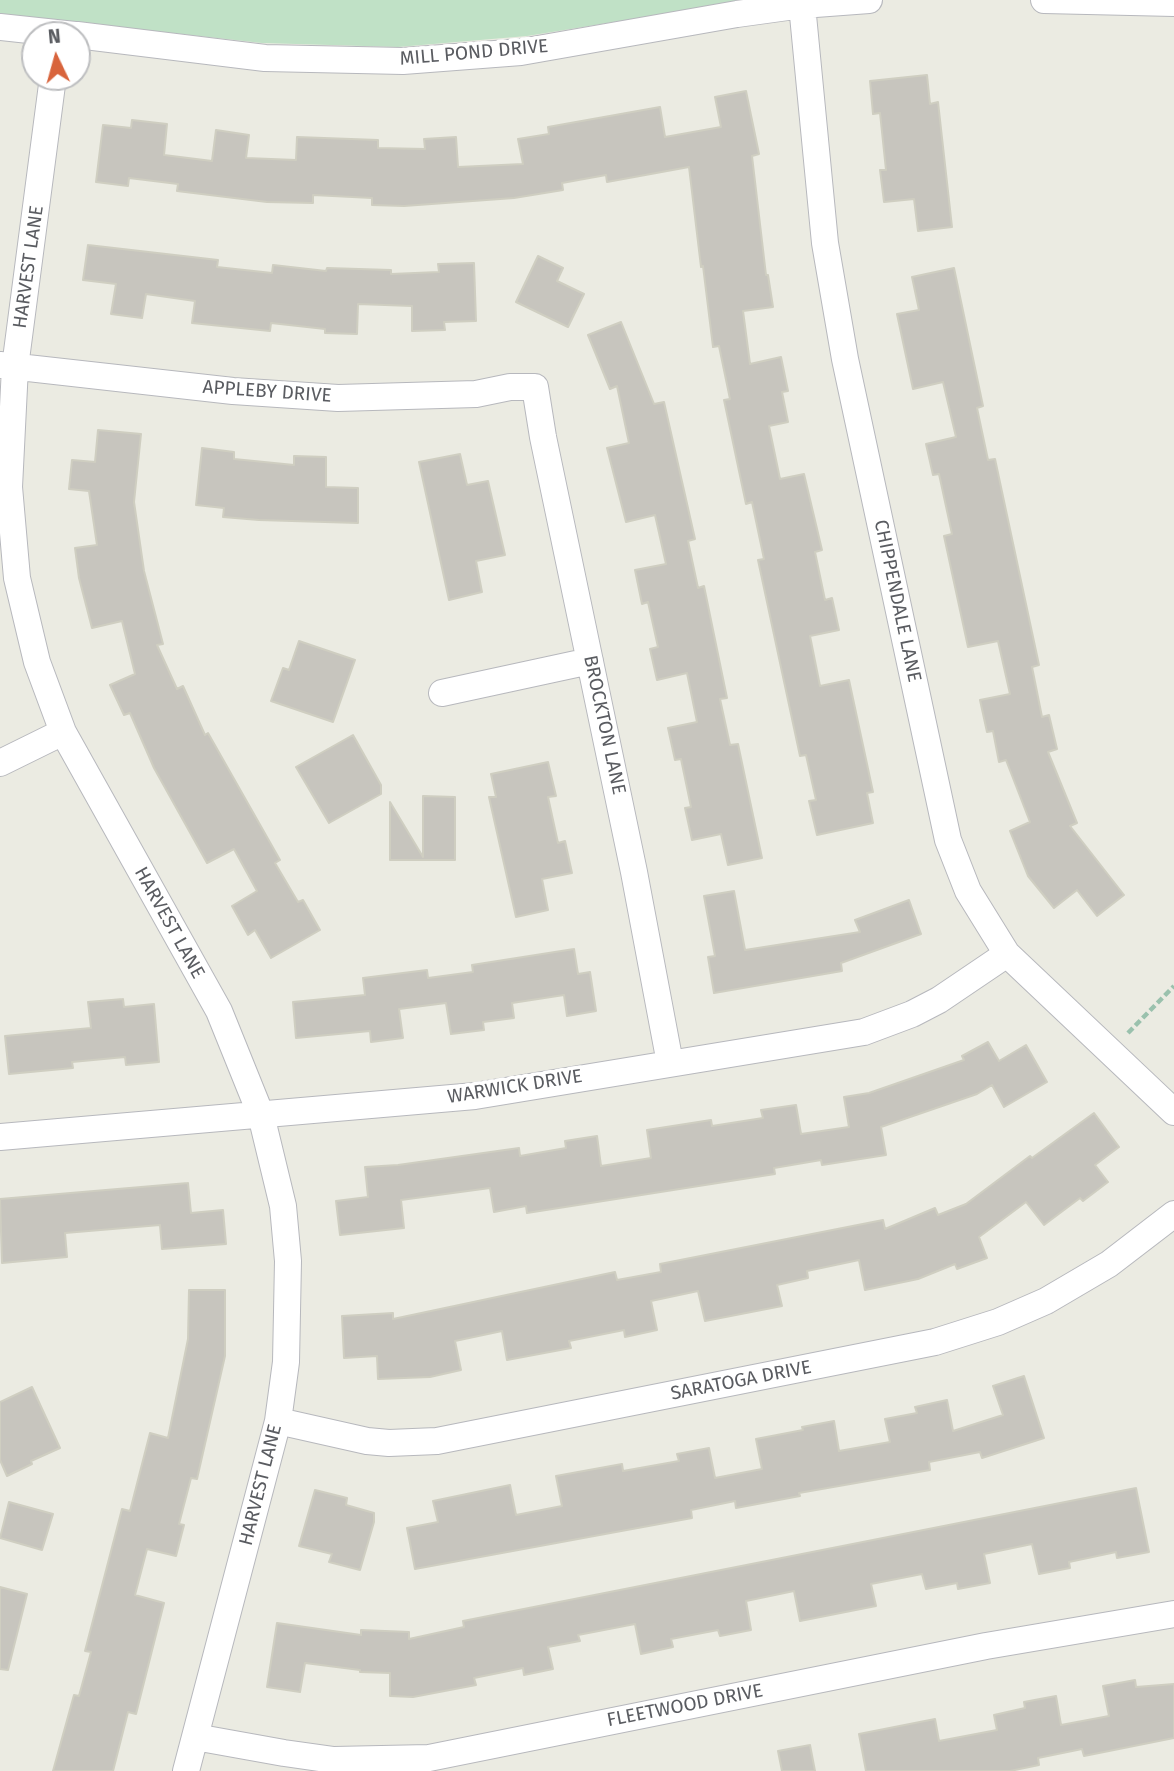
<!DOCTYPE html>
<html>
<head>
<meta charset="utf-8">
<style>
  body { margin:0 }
  #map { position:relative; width:1174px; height:1771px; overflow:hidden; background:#ebebe2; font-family:"Fira Sans",sans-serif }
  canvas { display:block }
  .north { position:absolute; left:21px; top:21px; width:70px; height:70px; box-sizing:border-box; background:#fff; border:2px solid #bdbec0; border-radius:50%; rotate:355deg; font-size:19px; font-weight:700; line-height:28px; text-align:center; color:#5a5c61 }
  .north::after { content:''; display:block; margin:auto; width:24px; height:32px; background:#d8643c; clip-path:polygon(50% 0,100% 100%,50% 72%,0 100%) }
</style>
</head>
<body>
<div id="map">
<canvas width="1174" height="1771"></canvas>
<div class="north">N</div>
</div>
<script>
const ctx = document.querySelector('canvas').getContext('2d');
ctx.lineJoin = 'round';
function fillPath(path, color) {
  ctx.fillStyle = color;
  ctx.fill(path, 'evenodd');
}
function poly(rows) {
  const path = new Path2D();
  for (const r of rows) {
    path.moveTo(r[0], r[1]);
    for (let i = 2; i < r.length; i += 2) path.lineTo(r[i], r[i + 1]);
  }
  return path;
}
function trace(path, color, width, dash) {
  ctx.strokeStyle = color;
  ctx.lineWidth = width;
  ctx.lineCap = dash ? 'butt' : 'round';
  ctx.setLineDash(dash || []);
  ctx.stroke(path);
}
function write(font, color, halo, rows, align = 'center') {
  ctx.font = font + ' "Fira Sans",sans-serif';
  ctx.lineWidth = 7;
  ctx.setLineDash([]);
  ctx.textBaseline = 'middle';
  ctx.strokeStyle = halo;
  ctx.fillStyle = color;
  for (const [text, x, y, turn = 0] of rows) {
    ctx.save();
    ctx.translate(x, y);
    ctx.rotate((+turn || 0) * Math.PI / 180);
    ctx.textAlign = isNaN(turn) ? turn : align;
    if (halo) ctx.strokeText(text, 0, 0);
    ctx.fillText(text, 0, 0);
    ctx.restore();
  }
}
fillPath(poly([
  [0,0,751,0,527,36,398,47,262,43,0,14]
]), '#c0e1c6');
const building = poly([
  [927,75,930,104,938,102,952,227,918,231,914,199,884,202,880,170,886,170,880,113,873,114,870,81,927,75],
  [746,91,759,154,752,156,766,275,768,275,773,307,743,311,750,364,781,357,788,391,782,392,788,422,769,426,780,479,804,474,822,550,815,552,825,600,832,598,839,630,810,636,820,686,849,680,873,792,867,793,873,823,817,835,809,801,816,800,806,755,800,756,758,560,764,559,752,502,746,504,724,400,730,399,719,346,713,347,703,266,701,267,689,167,607,182,606,175,562,183,563,190,514,198,404,206,372,205,372,198,313,195,313,203,267,202,177,191,178,184,129,178,128,186,96,182,103,125,131,128,132,120,167,124,164,155,212,161,216,130,249,135,246,158,296,160,297,137,378,140,378,148,425,149,424,139,456,137,458,167,523,164,518,139,549,134,548,127,660,107,665,137,721,127,715,97,746,91],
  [88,245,218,260,217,267,272,273,273,265,326,271,327,268,391,270,391,274,439,272,438,264,474,263,476,321,444,322,445,330,412,331,412,306,358,304,357,334,325,333,325,329,271,323,270,331,192,323,195,301,146,294,142,318,111,314,116,284,83,280,88,245],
  [538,256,563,268,557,281,584,294,568,327,516,302,538,256],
  [954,268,983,406,977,408,988,460,995,459,1039,665,1032,667,1042,717,1049,715,1057,749,1048,752,1077,823,1070,826,1124,895,1097,916,1077,890,1054,908,1028,876,1010,831,1030,822,1006,760,999,762,993,731,987,732,980,700,1010,694,998,641,968,647,944,536,952,534,939,474,933,475,926,444,956,437,943,382,913,389,897,314,919,310,912,277,954,268],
  [621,322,654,404,664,402,695,539,688,541,698,588,704,586,727,698,720,699,730,745,738,744,762,858,728,865,721,834,692,840,685,808,691,807,681,759,675,760,668,728,697,722,687,673,657,680,650,649,658,647,648,602,642,604,635,570,666,564,655,515,626,522,607,448,629,443,617,386,610,389,588,335,621,322],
  [98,430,141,434,134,502,144,571,163,644,157,645,177,689,183,686,205,735,208,733,280,860,275,863,298,902,303,900,320,930,271,958,255,930,248,935,232,906,257,891,234,849,207,863,154,768,130,713,124,715,110,685,135,674,122,621,92,628,79,578,75,548,97,545,89,491,69,489,72,460,95,462,98,430],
  [202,448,234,452,234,459,294,465,294,456,326,457,326,487,358,488,358,523,259,520,223,517,224,508,196,505,202,448],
  [460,454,467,485,488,481,505,555,476,561,482,592,449,600,419,462,460,454],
  [299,641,355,660,333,722,271,701,283,668,289,670,299,641],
  [353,735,381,785,381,794,329,823,296,767,353,735],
  [548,762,556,796,548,797,558,843,565,841,572,873,542,879,548,910,516,917,489,797,496,797,491,774,548,762],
  [423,796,455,797,455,860,390,860,390,802,423,857,423,796],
  [734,891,745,950,860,932,855,920,909,900,921,934,841,963,842,971,714,993,708,957,715,956,704,896,734,891],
  [574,949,578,974,590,972,596,1011,567,1016,564,995,512,1003,514,1018,483,1022,484,1030,451,1034,446,1003,399,1009,403,1038,371,1042,370,1031,296,1038,293,1002,365,995,363,978,427,970,428,978,473,972,472,965,574,949],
  [123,999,124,1007,154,1004,159,1062,126,1065,125,1057,72,1062,73,1068,9,1074,5,1036,91,1028,88,1002,123,999],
  [988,1042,999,1061,1026,1045,1047,1082,1004,1107,992,1085,977,1094,881,1127,886,1155,822,1165,821,1160,774,1168,775,1174,527,1213,526,1206,494,1212,490,1188,401,1200,404,1228,340,1235,336,1201,368,1197,365,1167,398,1165,519,1148,520,1156,566,1148,565,1141,597,1136,601,1166,651,1158,647,1130,711,1120,712,1126,763,1118,761,1110,796,1105,801,1134,849,1127,844,1097,869,1093,964,1060,962,1056,988,1042],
  [1094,1113,1119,1147,1095,1165,1108,1182,1083,1201,1080,1198,1044,1225,1026,1202,979,1237,987,1258,957,1269,955,1264,918,1279,865,1290,859,1260,807,1271,808,1278,777,1285,782,1306,705,1321,698,1291,651,1301,657,1330,625,1337,624,1330,569,1341,571,1348,507,1360,502,1331,455,1341,461,1370,430,1377,378,1379,377,1356,344,1358,342,1316,393,1313,393,1319,615,1272,617,1280,661,1272,660,1264,883,1220,885,1229,935,1208,938,1215,966,1204,1030,1156,1032,1158,1094,1113],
  [188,1183,191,1213,223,1210,226,1244,162,1249,160,1225,65,1233,67,1257,2,1263,0,1199,188,1183],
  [189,1290,225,1290,225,1356,197,1479,191,1478,179,1524,184,1525,176,1556,147,1549,135,1595,164,1603,136,1714,128,1712,113,1771,53,1771,74,1695,79,1696,91,1652,85,1651,122,1509,130,1511,150,1433,168,1438,188,1339,189,1290],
  [1024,1376,1044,1438,982,1458,980,1452,929,1462,930,1470,799,1493,800,1496,736,1508,735,1501,691,1510,692,1518,415,1569,407,1528,438,1522,433,1501,510,1485,516,1515,562,1506,556,1476,622,1464,623,1471,679,1461,677,1454,709,1448,715,1478,762,1469,756,1439,803,1430,802,1427,834,1421,839,1451,890,1442,885,1419,917,1413,915,1407,947,1400,953,1431,1003,1415,993,1386,1024,1376],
  [32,1387,60,1448,31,1461,32,1464,7,1476,0,1460,0,1402,32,1387],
  [1136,1488,1149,1552,1117,1558,1116,1552,1069,1562,1070,1568,1039,1574,1032,1544,984,1554,990,1583,958,1589,957,1583,926,1589,922,1574,871,1584,876,1606,800,1621,794,1591,746,1601,751,1630,720,1636,718,1630,671,1639,673,1647,641,1654,635,1624,578,1635,580,1641,548,1647,553,1669,524,1675,523,1668,474,1678,476,1685,413,1697,390,1696,390,1673,360,1672,360,1670,305,1663,300,1692,267,1687,277,1623,361,1635,361,1630,409,1632,409,1639,464,1627,463,1621,1136,1488],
  [315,1490,347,1498,346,1505,374,1513,374,1522,360,1570,329,1562,332,1554,299,1546,315,1490],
  [9,1502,53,1514,42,1550,0,1538,9,1502],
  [0,1587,27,1594,8,1670,0,1669,0,1587],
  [1135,1680,1136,1687,1174,1684,1174,1738,1084,1756,1082,1749,1038,1758,1039,1765,1010,1771,866,1771,859,1734,935,1719,939,1741,997,1730,994,1715,1025,1708,1024,1702,1056,1696,1061,1725,1109,1716,1103,1686,1135,1680],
  [810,1745,815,1771,782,1771,778,1751,810,1745]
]);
fillPath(building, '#c7c5be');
trace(building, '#cfcec1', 2);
const street = poly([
  [1044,0,1174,3],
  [802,5,825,243,845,359,948,840,968,891,1007,954,1174,1112],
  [0,27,75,35],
  [77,35,265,58,403,61,521,52,737,14,802,5,869,0],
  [53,77,15,367,9,487,17,578,37,662,63,732,219,1011,261,1115,283,1206,288,1261,286,1362,278,1421,186,1771],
  [0,365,233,391,338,398,476,394,510,387,535,387,543,437,634,872,670,1063],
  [442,693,590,661],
  [0,763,63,732],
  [0,1137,475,1096,864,1032,912,1014,939,1000,1007,954],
  [278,1421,367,1441,389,1443,437,1441,935,1342,998,1322,1046,1301,1109,1264,1174,1214],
  [195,1737,284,1753,334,1760,429,1758,986,1646,1174,1614]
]);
trace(street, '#b7b8bd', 28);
trace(poly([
  [1128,1033,1174,986]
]), '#9ac1ad', 4.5, [7, 3.5]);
trace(street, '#fff', 26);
write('19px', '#5a5c61', '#fff', [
  ["MILL POND DRIVE",474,53,-5],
  ["HARVEST LANE",29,267,-82],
  ["APPLEBY DRIVE",267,392,4],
  ["CHIPPENDALE LANE",897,601,78],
  ["BROCKTON LANE",604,725,78],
  ["HARVEST LANE",169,923,61],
  ["WARWICK DRIVE",515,1087,-9],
  ["SARATOGA DRIVE",741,1381,-11],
  ["HARVEST LANE",261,1485,-76],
  ["FLEETWOOD DRIVE",685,1706,-11]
]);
</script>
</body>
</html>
